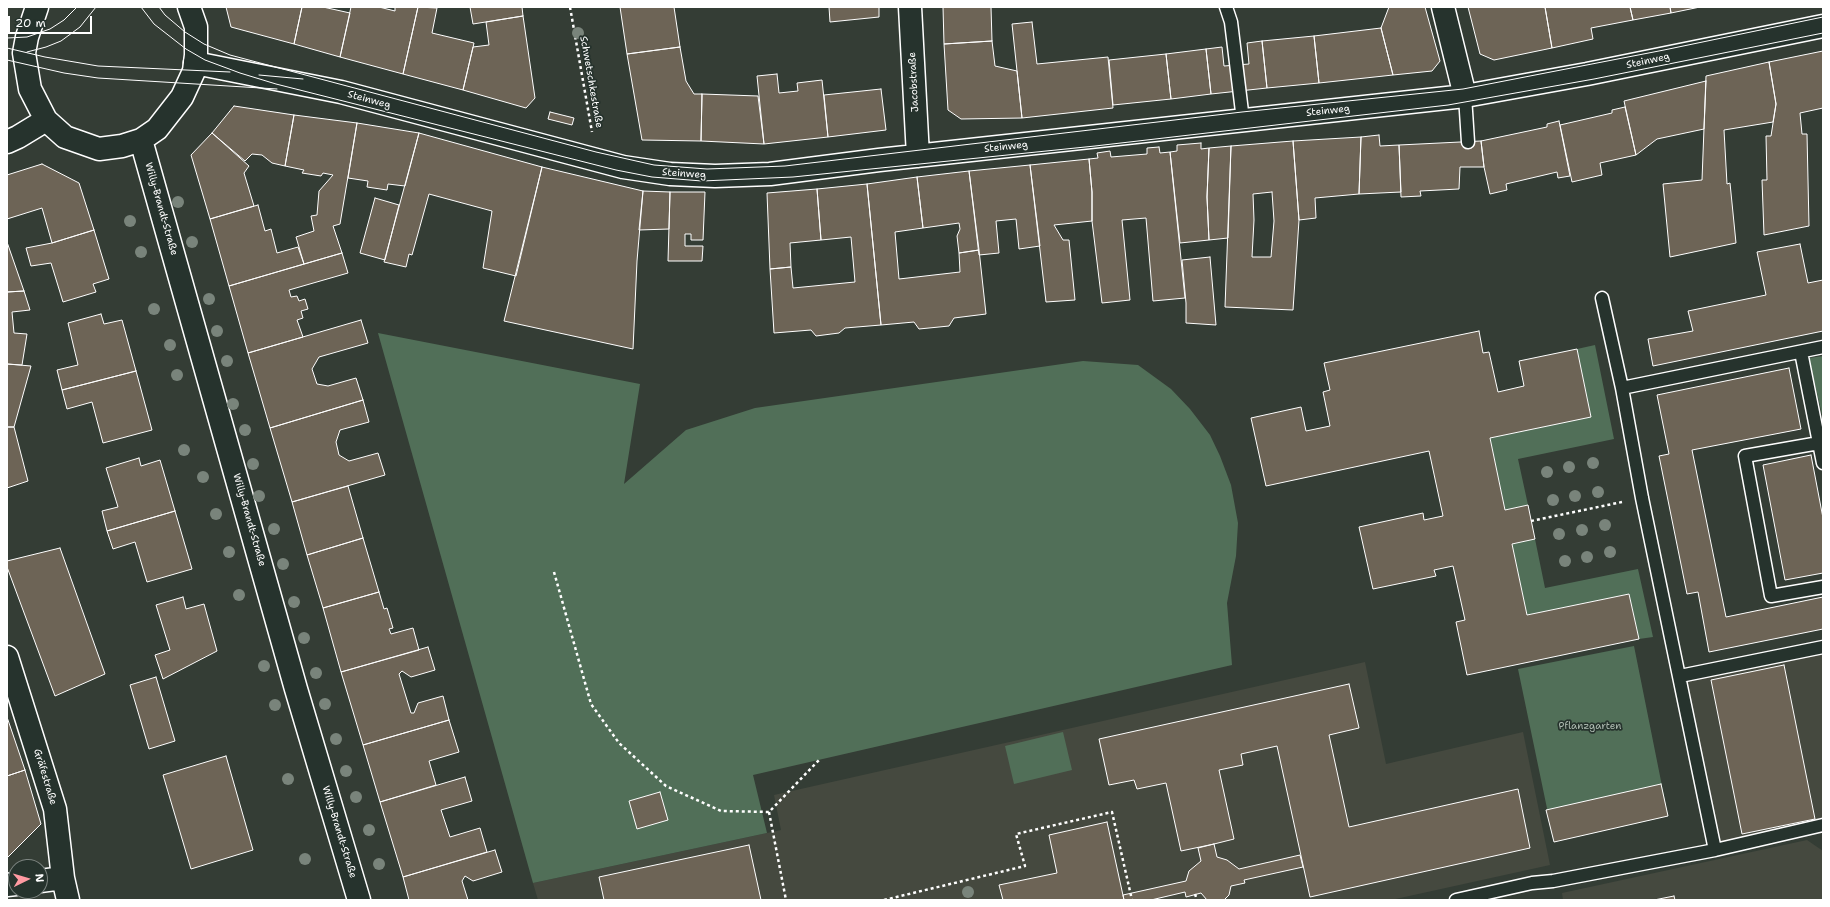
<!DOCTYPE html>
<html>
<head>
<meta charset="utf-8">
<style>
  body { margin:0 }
  #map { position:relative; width:1830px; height:907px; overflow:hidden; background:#343d35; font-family:"Shantell Sans",sans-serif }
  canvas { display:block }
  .frame { position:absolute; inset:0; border:8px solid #fff; pointer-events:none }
  .north { position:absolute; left:8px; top:859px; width:40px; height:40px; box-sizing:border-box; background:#26332d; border:1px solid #7d8581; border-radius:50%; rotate:85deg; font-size:11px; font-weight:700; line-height:16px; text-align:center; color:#fff }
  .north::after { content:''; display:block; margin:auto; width:14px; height:18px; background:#ff9aa2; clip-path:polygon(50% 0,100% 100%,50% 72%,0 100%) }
  .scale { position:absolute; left:8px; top:16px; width:84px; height:18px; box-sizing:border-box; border:2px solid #fff; border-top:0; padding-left:5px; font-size:12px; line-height:14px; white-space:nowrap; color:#fff; -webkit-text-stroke:3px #26332d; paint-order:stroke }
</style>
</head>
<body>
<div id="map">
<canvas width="1830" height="907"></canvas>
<div class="frame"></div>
<div class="north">N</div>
<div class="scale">20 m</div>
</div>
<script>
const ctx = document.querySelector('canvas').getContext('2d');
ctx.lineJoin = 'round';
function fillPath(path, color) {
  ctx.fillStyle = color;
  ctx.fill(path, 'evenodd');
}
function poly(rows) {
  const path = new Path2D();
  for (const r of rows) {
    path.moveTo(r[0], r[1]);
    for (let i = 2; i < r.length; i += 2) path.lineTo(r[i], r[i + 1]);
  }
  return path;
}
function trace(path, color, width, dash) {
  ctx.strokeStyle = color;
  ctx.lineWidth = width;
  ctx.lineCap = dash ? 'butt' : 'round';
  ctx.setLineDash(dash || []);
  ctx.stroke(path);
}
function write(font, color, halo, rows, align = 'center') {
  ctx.font = font + ' "Shantell Sans",sans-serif';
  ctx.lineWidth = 3.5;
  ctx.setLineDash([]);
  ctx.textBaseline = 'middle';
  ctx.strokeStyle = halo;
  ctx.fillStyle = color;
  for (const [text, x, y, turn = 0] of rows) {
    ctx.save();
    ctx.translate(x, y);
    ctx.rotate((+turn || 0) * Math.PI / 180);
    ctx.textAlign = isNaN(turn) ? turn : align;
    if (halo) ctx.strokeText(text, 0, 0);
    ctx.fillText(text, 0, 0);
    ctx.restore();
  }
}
fillPath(poly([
  [1823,647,1823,825,1715,850,1680,676],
  [1365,662,1386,764,1523,732,1550,865,1391,900,538,900,533,883,781,830,774,795],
  [1807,840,1823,851,1823,900,1563,900,1562,893]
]), '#45493f');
fillPath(poly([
  [378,333,640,384,624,484,686,430,755,408,1083,361,1138,365,1171,389,1190,409,1210,435,1220,456,1231,485,1238,523,1236,556,1227,603,1232,665,753,775,767,833,533,883],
  [1595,345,1614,439,1518,459,1528,505,1505,510,1490,438,1591,417,1577,349],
  [1823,356,1823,419,1809,358],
  [1535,539,1545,588,1638,569,1653,637,1639,639,1629,594,1527,615,1512,544],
  [1634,646,1668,816,1554,842,1518,669],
  [1063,732,1072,770,1014,784,1005,746]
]), '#516f58');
const building = poly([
  [226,7,302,7,294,44,231,27,226,7],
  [302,7,323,7,350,13,340,57,294,44,302,7],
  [351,7,379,7,395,11,395,7,418,7,403,74,340,57,351,7],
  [418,7,437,8,432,33,474,43,463,90,403,74,418,7],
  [470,7,522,7,523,16,473,24,470,7],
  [620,7,674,7,680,47,627,54,620,7],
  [829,7,879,7,879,17,830,22,829,7],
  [943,7,991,7,992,41,944,44,943,7],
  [1389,7,1425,7,1440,61,1432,71,1393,75,1381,28,1389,7],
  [1468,7,1545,7,1552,48,1494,60,1480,54,1468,7],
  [1545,7,1630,7,1633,20,1591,28,1593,39,1552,48,1545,7],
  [1630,7,1670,7,1671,13,1633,20,1630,7],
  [1670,7,1700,7,1671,13,1670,7],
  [523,16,535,98,526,108,463,90,473,47,489,45,486,22,523,16],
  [1032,22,1037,64,1108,57,1113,108,1022,118,1012,24,1032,22],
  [1381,28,1393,75,1319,83,1314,36,1381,28],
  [1314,36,1319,83,1267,88,1262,41,1314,36],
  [992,41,995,66,1017,71,1022,118,961,119,948,110,944,44,992,41],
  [1262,41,1267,88,1211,94,1206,49,1222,47,1224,66,1249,64,1247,43,1262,41],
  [680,47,686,81,694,94,702,94,701,141,642,140,627,54,680,47],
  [1206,49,1211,94,1171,99,1166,54,1206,49],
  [1823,51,1823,108,1800,113,1802,134,1807,134,1809,226,1764,235,1762,180,1767,180,1766,136,1771,136,1776,104,1769,62,1823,51],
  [1166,54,1171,99,1113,105,1109,60,1166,54],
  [1769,62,1776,104,1773,122,1724,130,1727,184,1730,183,1736,243,1670,257,1663,184,1702,180,1706,76,1769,62],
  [777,74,779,93,798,91,797,83,822,80,828,137,764,144,757,76,777,74],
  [1706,81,1704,129,1657,139,1636,155,1624,101,1706,81],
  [881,89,886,130,828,137,824,95,881,89],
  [702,94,758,96,764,144,701,141,702,94],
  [234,106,294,115,285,166,272,163,262,155,252,154,245,161,212,133,234,106],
  [1625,107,1636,155,1600,163,1602,175,1572,182,1560,125,1612,113,1612,110,1625,107],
  [550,112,574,118,572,125,548,119,550,112],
  [294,115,357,123,340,224,333,226,342,253,304,264,296,237,314,231,311,216,317,215,319,191,333,175,323,173,321,176,302,173,304,170,285,166,294,115],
  [1559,121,1570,176,1558,178,1557,172,1506,184,1507,190,1490,194,1484,167,1481,141,1547,127,1547,124,1559,121],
  [357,123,419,133,405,186,388,184,387,190,367,187,368,181,348,178,357,123],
  [212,133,249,166,244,173,254,206,210,219,191,155,212,133],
  [419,133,542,167,516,276,483,268,492,211,429,194,412,255,409,254,406,267,384,262,419,133],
  [1379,135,1380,146,1399,145,1401,192,1359,194,1361,137,1379,135],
  [1361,137,1359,194,1315,198,1316,218,1299,220,1293,141,1361,137],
  [1293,141,1299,220,1293,310,1225,307,1231,146,1293,141],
  [1272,192,1274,221,1271,257,1252,257,1254,220,1253,194,1272,192],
  [1481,141,1484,167,1460,167,1459,189,1420,191,1421,196,1401,197,1399,145,1481,141],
  [1201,143,1201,149,1209,148,1207,197,1209,240,1180,243,1170,152,1177,151,1177,145,1201,143],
  [1231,146,1228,238,1209,240,1207,197,1209,148,1231,146],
  [1159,147,1160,153,1170,152,1185,298,1153,301,1146,218,1122,220,1130,300,1102,303,1092,221,1092,192,1089,159,1098,158,1097,153,1110,151,1111,157,1147,154,1147,148,1159,147],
  [1089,159,1092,192,1092,221,1054,225,1063,240,1069,240,1075,300,1046,302,1030,165,1089,159],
  [42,164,79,183,94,230,52,243,42,208,7,219,7,175,42,164],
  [1030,165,1040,246,1019,249,1016,219,996,221,999,253,979,255,969,171,1030,165],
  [542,167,643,191,637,261,633,349,504,321,542,167],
  [969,171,979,250,959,253,957,236,960,229,959,223,923,228,917,177,969,171],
  [917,177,923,228,895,232,899,279,960,272,959,253,979,250,986,314,954,318,949,326,919,329,914,322,881,325,867,184,917,177],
  [867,184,881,325,845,328,839,333,816,336,811,330,774,333,770,269,791,267,793,288,855,282,851,237,821,240,817,189,867,184],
  [817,189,821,240,790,243,791,267,770,269,767,193,817,189],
  [643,191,670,192,669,229,639,230,643,191],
  [670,192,705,192,703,240,691,240,691,234,685,234,685,246,703,246,702,261,668,261,670,192],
  [375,198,399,205,385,260,360,253,375,198],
  [258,205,265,231,271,229,277,253,298,247,304,264,229,286,210,219,258,205],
  [94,230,109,279,93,284,96,292,63,302,51,263,31,266,26,248,52,243,94,230],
  [7,242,24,291,7,292,7,242],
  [1800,244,1808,283,1823,280,1823,331,1653,366,1648,339,1693,331,1688,311,1766,295,1757,252,1800,244],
  [342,253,348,273,289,290,291,297,297,296,299,301,305,299,308,309,301,311,303,318,297,320,303,337,248,353,229,286,342,253],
  [1210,257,1216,325,1186,323,1186,303,1182,260,1210,257],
  [24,291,30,310,12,312,14,333,27,334,22,365,7,364,7,292,24,291],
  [101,314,104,324,122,320,136,371,62,390,57,370,78,365,68,323,101,314],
  [361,320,368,343,319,357,312,369,317,384,328,386,356,378,363,400,270,428,248,353,361,320],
  [1479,331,1483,353,1489,352,1498,392,1524,386,1519,361,1577,349,1591,417,1490,438,1505,510,1528,505,1535,539,1512,544,1527,615,1629,594,1639,639,1467,675,1456,622,1465,620,1453,566,1434,570,1436,576,1373,589,1359,527,1423,513,1424,520,1443,516,1429,451,1266,486,1251,418,1301,407,1306,431,1330,426,1323,392,1330,390,1324,363,1479,331],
  [7,364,31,366,14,427,7,427,7,364],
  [1789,368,1801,429,1692,450,1726,617,1823,597,1823,629,1709,652,1698,592,1687,594,1659,456,1669,454,1657,395,1789,368],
  [136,371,152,430,103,443,92,402,67,409,62,390,136,371],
  [363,400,369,422,340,430,336,442,339,455,349,461,378,453,385,475,292,502,270,428,363,400],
  [7,427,14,427,28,481,7,488,7,427],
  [1811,455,1823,518,1823,573,1785,580,1763,465,1811,455],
  [139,458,141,466,160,460,175,511,107,531,102,511,118,507,106,468,139,458],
  [348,486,363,538,307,555,292,502,348,486],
  [175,511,192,569,147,582,135,542,113,549,107,531,175,511],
  [363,538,379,592,323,608,307,555,363,538],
  [60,548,105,674,55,696,7,567,7,561,60,548],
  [379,592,384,609,387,608,393,628,389,629,391,634,413,628,419,650,341,672,323,608,379,592],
  [183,597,186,609,204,604,217,651,163,679,155,655,170,650,156,605,183,597],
  [428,647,435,670,411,677,402,671,399,674,411,713,414,713,418,703,443,696,449,720,363,745,341,672,428,647],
  [1784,665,1815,819,1742,834,1711,680,1784,665],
  [156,677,175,741,149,749,130,685,156,677],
  [1349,684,1359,728,1329,735,1349,827,1518,789,1530,848,1310,897,1277,746,1241,754,1243,765,1219,770,1234,839,1214,844,1181,851,1166,783,1137,789,1134,780,1109,785,1099,739,1349,684],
  [7,717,25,770,7,776,7,717],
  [449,720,459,752,429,761,436,785,380,802,363,745,449,720],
  [226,756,253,850,191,869,163,775,226,756],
  [25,770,41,824,7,858,7,776,25,770],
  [465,777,472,801,441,810,450,837,480,828,487,852,403,877,380,802,465,777],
  [1661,784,1668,816,1554,842,1546,810,1661,784],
  [660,792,668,820,637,829,629,801,660,792],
  [1107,822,1124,900,1003,900,999,885,1057,873,1049,835,1107,822],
  [1214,844,1217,857,1227,860,1239,869,1300,855,1303,867,1244,880,1245,883,1231,886,1229,895,1224,900,1207,900,1201,893,1186,897,1185,892,1151,900,1124,900,1123,895,1186,881,1189,871,1201,861,1198,848,1214,844],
  [749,845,761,900,604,900,599,877,749,845],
  [495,850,502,872,473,881,465,876,462,881,468,900,409,900,403,877,495,850],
  [1674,896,1675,900,1654,900,1674,896]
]);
fillPath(building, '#6d6456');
trace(building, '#fff', 1);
const service = poly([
  [1226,7,1231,22,1243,120],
  [1465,96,1468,142],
  [1602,298,1622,388,1642,498,1715,850],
  [1801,352,1823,463],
  [1622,388,1823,347],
  [1819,443,1745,456,1771,596,1823,587],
  [1680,676,1823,647],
  [1456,900,1532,883,1553,881,1715,850,1823,825]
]);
const minor = poly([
  [910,7,918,156],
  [1443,7,1465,96],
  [195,63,341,92,623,167,670,174,715,176,770,174,879,160,1465,96,1587,74,1823,26],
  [7,657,55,809,63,878,68,900],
  [40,881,63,878],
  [7,885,16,884]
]);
const tertiary = poly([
  [37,7,27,37,24,53,30,89,46,120,65,137,99,149,122,146,141,140,157,129,182,97,194,71,196,55,196,27,189,7],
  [141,140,296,689,359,900],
  [7,142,18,137,46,120]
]);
trace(service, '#fff', 15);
trace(minor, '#fff', 25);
trace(tertiary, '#fff', 25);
trace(poly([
  [570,7,592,132],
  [1531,521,1622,502],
  [554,572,591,704,619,743,666,786,721,811,769,812,819,760],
  [769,812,786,900],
  [1195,894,1197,900],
  [884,900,1025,866,1016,834,1112,812,1132,900]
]), '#fff', 2.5, [3, 3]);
trace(service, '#26332d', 12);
trace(minor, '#26332d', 22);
trace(tertiary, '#26332d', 22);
trace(poly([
  [141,7,154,24,186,49,205,60,240,73,276,84,616,170,652,177,702,181,793,177,1095,146,1448,105,1594,79,1823,33],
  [159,7,165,15,185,32,204,44,230,55,596,152,654,165,707,169,785,166,1242,112,1463,89,1664,50,1823,17],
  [7,38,27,37,50,29,64,20,77,7],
  [7,48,45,57,98,66,230,72],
  [27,52,46,47,61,41,80,27,96,7],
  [7,60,64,73,98,78,277,89],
  [259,75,303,79]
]), '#fff', 1);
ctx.fillStyle = '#79847b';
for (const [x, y] of [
  [578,33],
  [178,202],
  [130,221],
  [192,242],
  [141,252],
  [209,299],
  [154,309],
  [217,331],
  [170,345],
  [227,361],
  [177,375],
  [233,404],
  [245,430],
  [184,450],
  [1593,463],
  [253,464],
  [1569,467],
  [1547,472],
  [203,477],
  [1598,492],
  [259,496],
  [1575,496],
  [1553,500],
  [216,514],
  [1605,525],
  [274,529],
  [1582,530],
  [1559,534],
  [229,552],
  [1610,552],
  [1587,557],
  [1565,561],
  [283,564],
  [239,595],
  [294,602],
  [304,638],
  [264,666],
  [316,673],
  [325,704],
  [275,705],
  [336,739],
  [346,771],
  [288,779],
  [356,797],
  [369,830],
  [305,859],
  [379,864],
  [968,892]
]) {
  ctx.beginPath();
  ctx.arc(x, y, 6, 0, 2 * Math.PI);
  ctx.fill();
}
write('10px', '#fff', '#26332d', [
  ["Steinweg",1648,61,-12],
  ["Schwetschkestraße",591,82,80],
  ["Jacobstraße",914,82,-93],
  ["Steinweg",369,100,15],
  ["Steinweg",1328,111,-6],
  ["Steinweg",1006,147,-6],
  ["Steinweg",684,174,4],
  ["Willy-Brandt-Straße",161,209,74],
  ["Willy-Brandt-Straße",249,520,74],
  ["Gräfestraße",45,777,73],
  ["Willy-Brandt-Straße",339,832,73]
]);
write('10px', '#b1beb4', '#26332d', [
  ["Pflanzgarten",1590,726]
]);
</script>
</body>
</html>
